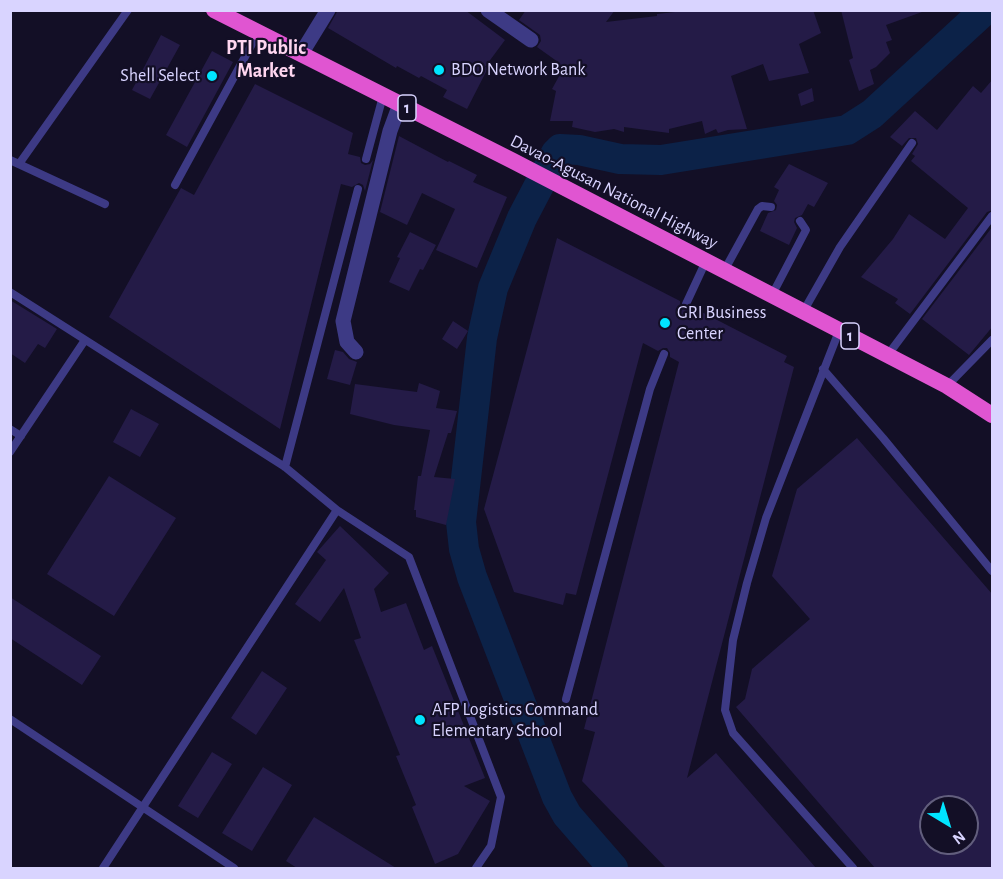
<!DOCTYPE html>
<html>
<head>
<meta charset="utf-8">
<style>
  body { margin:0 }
  #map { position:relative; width:1003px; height:879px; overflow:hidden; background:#130f26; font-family:"Alegreya Sans",sans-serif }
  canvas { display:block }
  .frame { position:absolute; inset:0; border:12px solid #d9d4ff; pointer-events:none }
  .north { position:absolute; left:919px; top:795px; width:60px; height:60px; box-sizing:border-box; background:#130f26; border:2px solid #625e7d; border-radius:50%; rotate:142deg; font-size:16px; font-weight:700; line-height:24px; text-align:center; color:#d9d4ff }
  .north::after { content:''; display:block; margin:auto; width:21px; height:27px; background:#00e5ff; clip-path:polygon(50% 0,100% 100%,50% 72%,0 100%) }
</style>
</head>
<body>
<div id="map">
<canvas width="1003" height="879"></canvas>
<div class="frame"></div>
<div class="north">N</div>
</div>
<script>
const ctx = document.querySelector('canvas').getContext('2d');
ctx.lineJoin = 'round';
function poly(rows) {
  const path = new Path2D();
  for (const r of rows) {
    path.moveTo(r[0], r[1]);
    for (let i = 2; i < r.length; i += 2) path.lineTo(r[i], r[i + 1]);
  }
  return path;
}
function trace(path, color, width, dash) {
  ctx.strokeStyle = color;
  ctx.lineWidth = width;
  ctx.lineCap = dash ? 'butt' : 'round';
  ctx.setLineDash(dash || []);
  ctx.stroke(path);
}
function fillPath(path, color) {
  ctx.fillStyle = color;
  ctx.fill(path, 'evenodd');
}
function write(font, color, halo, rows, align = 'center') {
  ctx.font = font + ' "Alegreya Sans",sans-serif';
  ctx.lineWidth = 4.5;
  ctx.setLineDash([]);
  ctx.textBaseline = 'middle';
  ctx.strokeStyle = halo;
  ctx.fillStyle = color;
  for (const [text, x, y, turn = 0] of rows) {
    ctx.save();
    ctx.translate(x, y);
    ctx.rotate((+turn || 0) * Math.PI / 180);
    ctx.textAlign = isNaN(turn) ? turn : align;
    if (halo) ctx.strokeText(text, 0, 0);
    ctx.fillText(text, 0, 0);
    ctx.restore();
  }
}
trace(poly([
  [613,868,567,815,557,797,472,577,464,549,461,522,482,338,493,288,522,218,556,153,560,149,579,150,620,159,661,160,847,130,872,114,985,10]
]), '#0c2248', 30);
fillPath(poly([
  [338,10,465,10,505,40,485,67,488,68,467,109,443,97,447,90,421,76,419,78,397,66,396,68,328,28],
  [526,10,615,10,606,22,657,16,657,14,693,10,813,10,821,33,799,44,809,73,769,81,763,64,731,76,747,129,728,130,718,133,716,129,705,134,702,121,669,129,669,133,624,127,624,132,614,129,595,132,572,127,573,121,550,121,556,91,552,89,563,69,556,64,558,62,537,47,541,41,540,35,519,20],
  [841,10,922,10,922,12,886,25,892,40,886,42,890,53,876,67,870,70,874,84,859,91,849,60,853,58],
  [161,35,180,45,150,99,132,90],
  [212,51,233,62,187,147,166,135],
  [993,79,993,210,987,212,910,314,895,303,898,299,861,277,893,239,909,214,945,239,968,208,911,161,915,156,912,154,918,144,916,138,909,138,902,146,890,137,915,111,937,130,973,86,981,93],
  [255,84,353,133,348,154,360,157,361,163,365,165,370,164,373,160,365,191,363,185,359,183,352,187,341,184,280,429,109,317,181,188,194,195],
  [812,88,814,101,801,106,798,94],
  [399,136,448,162,449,161,477,175,473,182,507,197,477,268,436,250,455,209,422,193,407,225,380,212],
  [789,164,828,183,814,207,808,204,802,215,795,218,794,222,797,228,789,245,760,231,768,213,776,210,777,205,774,201,779,190,774,187],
  [993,226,993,326,969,355,922,319],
  [410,232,436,245,423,270,420,269,409,291,389,282,400,258,397,257],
  [557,238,680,301,680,305,683,309,687,310,692,307,787,356,784,362,794,367,687,778,716,753,816,868,666,868,582,781,595,732,584,729,679,362,670,357,670,353,667,348,663,348,658,351,643,343,576,595,566,593,563,605,514,592,484,509],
  [10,300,57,329,45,348,38,344,25,363,10,353],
  [453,321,468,331,457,349,442,339],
  [335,350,343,352,349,359,357,362,350,385,327,379],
  [419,383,440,391,436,408,457,411,451,433,448,433,434,477,455,479,446,525,416,517,416,510,414,510,418,476,421,476,430,430,394,425,350,414,355,384,417,392],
  [131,409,159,424,140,457,113,442],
  [857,438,993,595,993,868,875,868,736,707,745,699,752,669,810,619,772,576,797,489],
  [931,807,967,807,967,843,931,843],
  [109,476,176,518,114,616,47,574],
  [340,526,389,573,374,589,381,612,406,603,424,650,432,646,485,778,464,786,490,801,458,854,435,864,412,807,416,805,396,756,400,755,354,640,361,638,344,588,320,622,295,604,326,560,317,552],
  [10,597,101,656,82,685,10,638],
  [262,671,287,688,256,735,231,718],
  [212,752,232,764,198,818,178,806],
  [263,767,292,785,252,851,222,833],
  [314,817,396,868,297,868,286,861]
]), '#241b47');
trace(poly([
  [366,159,383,96],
  [10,160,105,204],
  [19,164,128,10],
  [175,185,258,33],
  [724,271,758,209,762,206,771,207],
  [10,292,285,467,337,510,409,557,501,797,491,846,476,868],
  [772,295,806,230,800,221],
  [686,304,706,261],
  [803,312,840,247,912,143],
  [839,331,766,518,747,583,733,640,725,710,733,733,853,868],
  [887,356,992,216],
  [823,369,883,438,992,571],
  [947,386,992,340],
  [10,429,21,436],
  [10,452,85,340],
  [285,467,358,189],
  [566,699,650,389,664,354],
  [10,719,234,868],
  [103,868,337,510]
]), '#3d3a85', 8);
trace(poly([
  [488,10,531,40],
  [301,54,328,10],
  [356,352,347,342,343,321,390,131,400,104]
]), '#3d3a85', 15);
trace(poly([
  [214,10,513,161,947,386,992,415]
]), '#e055d1', 16);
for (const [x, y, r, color] of [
  [439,70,6,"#00e5ff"],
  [212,76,6,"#00e5ff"],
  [665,323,6,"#00e5ff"],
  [420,720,6,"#00e5ff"]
]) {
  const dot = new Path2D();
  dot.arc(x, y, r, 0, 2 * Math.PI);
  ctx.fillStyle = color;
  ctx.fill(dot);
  trace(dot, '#130f26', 2);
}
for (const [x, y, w] of [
  [407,108,18],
  [850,336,18]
]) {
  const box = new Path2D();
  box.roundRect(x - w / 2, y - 13, w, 26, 4.5);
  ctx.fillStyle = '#130f26';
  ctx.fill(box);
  trace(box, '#d9d4ff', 1.5);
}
write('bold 16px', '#d9d4ff', null, [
  ["1",407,108],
  ["1",850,336]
]);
write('18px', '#d9d4ff', '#130f26', [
  ["BDO Network Bank",451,70],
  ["Shell Select",200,76,"right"],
  ["GRI Business",677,313],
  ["Center",677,334],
  ["AFP Logistics Command",432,710],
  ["Elementary School",432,731]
], 'left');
write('18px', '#d9d4ff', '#130f26', [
  ["Davao-Agusan National Highway",614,192,27]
]);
write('bold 20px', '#ffd6f0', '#130f26', [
  ["PTI Public",266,48],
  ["Market",266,71]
]);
</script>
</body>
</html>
